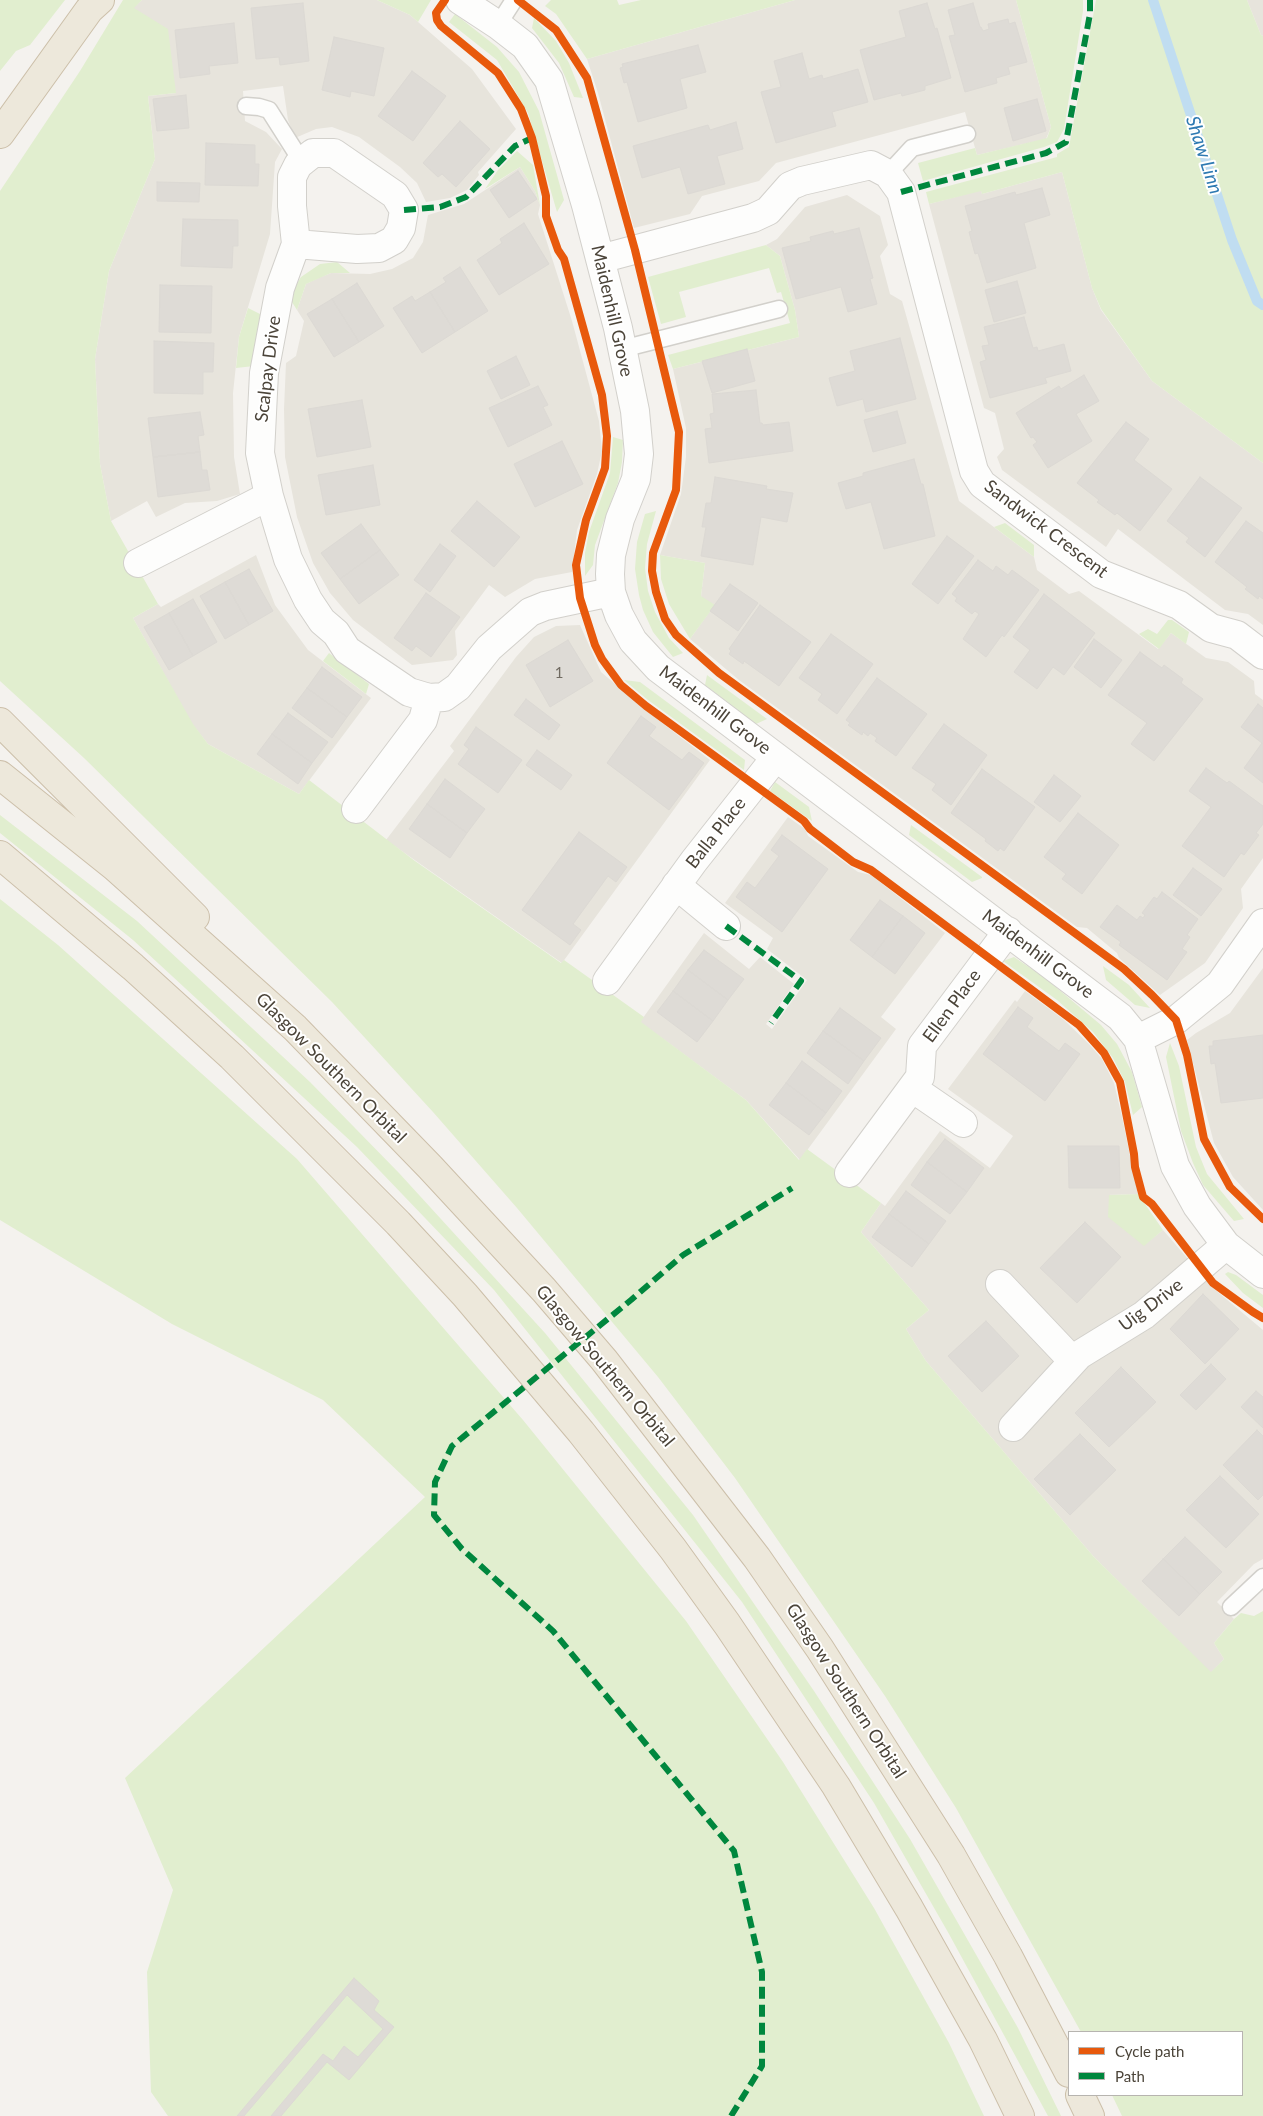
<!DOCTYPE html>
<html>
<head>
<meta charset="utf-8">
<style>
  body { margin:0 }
  #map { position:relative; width:1263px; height:2116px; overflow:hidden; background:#f4f2ee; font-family:Lato,sans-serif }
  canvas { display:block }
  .legend { position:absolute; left:1068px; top:2031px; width:175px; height:65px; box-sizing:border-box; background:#fff; border:1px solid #b7b4b0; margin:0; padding:6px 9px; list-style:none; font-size:15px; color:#4b4439 }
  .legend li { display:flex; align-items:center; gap:10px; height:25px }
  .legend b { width:25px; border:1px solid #b7b4b0 }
</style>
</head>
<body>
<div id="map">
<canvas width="1263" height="2116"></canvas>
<ul class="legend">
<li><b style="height:6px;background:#e8590c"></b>Cycle path</li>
<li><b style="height:6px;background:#00873e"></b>Path</li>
</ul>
</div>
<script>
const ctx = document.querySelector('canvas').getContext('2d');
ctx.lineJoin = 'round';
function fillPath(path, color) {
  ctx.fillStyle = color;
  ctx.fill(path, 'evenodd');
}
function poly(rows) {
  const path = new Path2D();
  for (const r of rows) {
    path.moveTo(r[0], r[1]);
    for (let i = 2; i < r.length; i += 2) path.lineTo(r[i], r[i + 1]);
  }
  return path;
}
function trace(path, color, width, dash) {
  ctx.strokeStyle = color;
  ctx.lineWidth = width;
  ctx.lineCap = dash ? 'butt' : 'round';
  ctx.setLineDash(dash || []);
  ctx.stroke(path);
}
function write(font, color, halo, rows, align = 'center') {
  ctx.font = font + ' Lato,sans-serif';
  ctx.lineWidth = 4;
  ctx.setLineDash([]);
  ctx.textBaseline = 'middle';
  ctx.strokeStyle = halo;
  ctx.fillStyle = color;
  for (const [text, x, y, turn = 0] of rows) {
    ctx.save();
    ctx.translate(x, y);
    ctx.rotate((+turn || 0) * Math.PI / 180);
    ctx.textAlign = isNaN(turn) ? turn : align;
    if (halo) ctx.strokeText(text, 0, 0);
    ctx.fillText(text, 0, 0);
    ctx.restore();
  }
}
fillPath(poly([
  [142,0,377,0,410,15,472,69,516,129,478,172,479,175,467,190,450,198,426,202,417,183,400,167,359,137,332,127,316,129,295,138,288,120,283,86,243,91,245,121,266,132,282,149,275,162,270,234,239,337,233,393,234,457,240,494,217,501,185,503,156,517,147,501,111,521,100,464,95,359,109,271,155,159,148,96,176,93,133,8],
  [795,0,1016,0,1051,127,1046,139,977,155,965,112,776,163,759,181,702,196,690,214,634,228,598,93,587,59],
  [1247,0,1263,0,1263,36,1261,35],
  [520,167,535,191,540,205,538,214,572,321,599,421,602,451,597,474,577,530,572,572,535,579,505,597,489,585,455,631,457,655,453,660,412,665,353,620,330,593,313,563,297,517,285,457,284,409,286,363,296,356,304,321,297,310,306,284,316,279,331,273,370,274,392,269,413,258,423,242,428,215,464,204],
  [1062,172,1092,288,1101,310,1152,381,1263,463,1263,625,1248,614,1225,610,1118,529,1106,547,1002,470,997,457,1004,449,995,413,984,408,929,204,981,190,982,194],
  [847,195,880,216,888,245,880,256,890,294,902,301,959,501,1034,557,1037,570,1069,594,1079,591,1158,649,1171,633,1206,658,1228,662,1254,681,1255,694,1263,700,1263,858,1241,889,1243,908,1205,963,1160,995,1119,958,1117,953,1087,928,1077,927,739,680,690,639,710,611,701,596,705,563,660,555,681,494,686,457,686,428,673,369,799,337,795,310,780,256,766,245,777,239,805,207],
  [256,555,275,605,308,650,371,698,299,794,208,744,192,724,133,618,158,604,161,607],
  [580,625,601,672,648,712,710,760,562,963,386,840,454,751,450,746,516,657,534,637,556,626],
  [788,817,805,829,808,836,858,872,871,875,945,933,881,1017,896,1029,800,1160,746,1100,640,1022,704,933,749,969,760,957,794,984,766,1024,772,1029,807,980,767,949,773,938,725,903],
  [1263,968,1263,1210,1233,1177,1214,1143,1187,1040,1196,1033,1230,1013],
  [1025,991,1063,1019,1089,1044,1102,1059,1114,1083,1122,1117,1138,1194,1109,1195,1144,1245,1163,1230,1213,1288,1263,1330,1263,1559,1254,1564,1217,1602,1234,1619,1214,1643,1224,1659,1211,1673,1094,1557,926,1361,906,1329,929,1310,861,1232,881,1203,885,1206,940,1131,990,1168,1013,1136,948,1089,1015,1000,1017,1002]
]), '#e7e4dc');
fillPath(poly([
  [0,0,65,0,30,45,16,51,0,71],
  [123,0,142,0,134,8,168,29,176,93,148,96,155,159,109,271,95,359,100,464,111,521,158,604,133,618,193,724,208,744,299,794,309,780,415,861,561,963,564,960,644,1017,641,1022,746,1100,799,1160,807,1149,881,1203,861,1232,929,1310,906,1329,926,1361,1094,1557,1211,1672,1224,1659,1214,1643,1234,1619,1241,1613,1254,1616,1263,1611,1263,2116,1122,2116,1112,2095,1242,2095,1242,2032,1081,2032,956,1808,885,1696,735,1478,658,1377,517,1208,433,1112,332,1002,84,758,0,681,0,191,80,71],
  [377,0,431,0,418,22,410,15],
  [551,0,617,0,619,5,641,0,795,0,587,59,556,14,545,6],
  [1016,0,1083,0,1083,11,1064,129,1057,142,1044,147,923,181,918,163,975,148,977,155,1047,138,1051,127],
  [1096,0,1247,0,1261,35,1263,36,1263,463,1152,381,1101,309,1092,288,1062,172,982,194,981,191,929,204,926,192,1057,157,1057,154,1069,147],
  [455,14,497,47,519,72,539,111,564,200,557,212,528,113,497,60,449,22],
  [534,18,556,41,569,63,583,98,574,97,559,63,532,28],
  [517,151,533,165,540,205,535,191,520,167,485,189,498,170],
  [766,245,780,256,795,310,799,337,673,369,668,355,790,323,781,292,777,293,769,268,679,292,686,317,661,324,648,277],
  [337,262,350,273,331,273,306,284,297,310,290,299,292,291,301,277,320,264],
  [248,308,264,316,254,366,236,368,239,337],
  [613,437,623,440,622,462,618,483,595,545,593,565,585,576,585,553,589,532,610,473],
  [656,511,647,544,645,568,648,591,655,612,669,638,683,653,673,657,653,632,643,610,639,595,635,569,637,542,645,514],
  [1005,523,1034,545,1034,557,994,527],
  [660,555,705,563,701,596,715,605,690,639,669,604,661,579],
  [1168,620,1172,620,1189,632,1186,644,1171,633,1159,649,1139,634,1148,629,1157,634],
  [329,653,369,684,366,694,323,661],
  [707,675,767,719,756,724,705,685],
  [624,680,640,682,745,760,744,770,648,700],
  [775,782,809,807,812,821,770,791],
  [0,815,137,921,310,1082,399,1173,545,1333,693,1515,814,1691,910,1839,1018,2028,1061,2116,1048,2116,949,1934,874,1803,742,1602,494,1290,357,1147,237,1036,133,940,0,833],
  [911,825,982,877,982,878,972,882,909,835],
  [0,899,58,945,297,1159,523,1420,686,1621,783,1762,874,1908,949,2043,984,2116,168,2116,151,2092,147,1972,173,1890,125,1778,425,1497,323,1400,172,1324,0,1220],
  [1014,957,1045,978,1101,1025,1117,1044,1132,1072,1142,1107,1133,1115,1125,1082,1113,1058,1093,1032,1057,1000,1003,961],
  [1103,966,1129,985,1150,1008,1135,1005,1106,980],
  [1170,1043,1179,1066,1196,1147,1207,1174,1244,1219,1234,1221,1203,1185,1193,1163,1181,1131,1166,1057],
  [1138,1194,1163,1230,1144,1246,1108,1217,1109,1195],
  [1228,1272,1236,1275,1263,1295,1263,1308,1243,1293,1225,1274]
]), '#e1eecf');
trace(poly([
  [1153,0,1232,240,1257,301,1263,305]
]), '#c0ddf1', 10);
const building = poly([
  [303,3,309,61,280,65,279,57,256,59,251,8,303,3],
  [927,3,935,29,937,28,951,78,925,86,925,90,902,96,901,93,874,100,860,50,906,37,899,11,927,3],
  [973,3,980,27,981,27,983,31,989,29,988,24,1008,19,1009,24,1015,22,1027,62,1008,67,1010,74,996,78,997,83,965,92,949,36,955,35,948,10,973,3],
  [234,23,238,63,209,66,210,74,180,78,175,30,234,23],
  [334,37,384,48,374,96,351,91,350,97,322,90,334,37],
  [698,45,706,72,680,79,687,108,638,122,627,82,624,83,620,68,623,67,622,64,698,45],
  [802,53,809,79,822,75,823,79,858,69,868,102,832,112,836,126,776,143,761,92,781,87,774,61,802,53],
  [412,71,446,96,413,141,378,116,412,71],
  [186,95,189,128,157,131,153,99,186,95],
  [1037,99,1046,131,1013,141,1004,108,1037,99],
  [460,121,490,149,456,187,442,174,438,177,423,163,460,121],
  [736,122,743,149,717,156,725,184,688,194,680,167,642,178,633,146,708,125,710,130,736,122],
  [206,143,255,145,255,164,259,164,258,186,205,185,206,143],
  [518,171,537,199,509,218,490,190,518,171],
  [157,182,200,183,199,202,157,201,157,182],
  [1042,188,1050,215,1024,223,1036,268,987,283,978,253,975,254,969,232,972,231,965,206,1015,192,1016,195,1042,188],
  [183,219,238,220,238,246,233,246,232,268,181,266,183,219],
  [524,223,549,264,499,295,477,260,502,243,500,239,524,223],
  [859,228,873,278,870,279,877,304,848,312,841,287,796,299,782,248,811,241,810,237,833,231,834,234,859,228],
  [460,267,488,311,455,332,430,292,446,282,443,278,460,267],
  [1017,281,1026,313,994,322,985,290,1017,281],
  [357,283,384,326,359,342,332,299,357,283],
  [160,285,212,286,211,333,159,332,160,285],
  [430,292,455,332,422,353,393,308,412,296,415,301,430,292],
  [332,299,359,342,334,357,307,314,332,299],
  [1024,317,1033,348,1037,347,1038,351,1064,344,1071,371,1045,378,1047,383,990,398,980,362,986,360,982,346,989,345,984,327,1024,317],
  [900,338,916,399,866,412,863,399,837,406,829,378,855,371,850,351,900,338],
  [154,341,214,343,213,372,203,372,203,394,154,393,154,341],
  [747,349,755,381,712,393,702,361,747,349],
  [516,356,530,385,501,399,487,371,516,356],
  [1084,375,1099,401,1076,414,1092,441,1048,468,1033,445,1037,442,1033,437,1031,438,1016,413,1059,386,1061,389,1084,375],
  [538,386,548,405,543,407,552,425,508,447,489,408,538,386],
  [756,390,760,423,762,423,763,425,789,422,793,451,709,463,705,429,712,428,710,414,714,413,712,394,756,390],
  [362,400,371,447,317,457,308,409,362,400],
  [897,411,906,443,873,452,864,420,897,411],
  [200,412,204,435,198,436,200,452,153,457,148,418,200,412],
  [1126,422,1149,439,1134,460,1172,489,1140,531,1117,513,1115,515,1097,502,1099,500,1077,483,1126,422],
  [562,441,583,484,535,507,514,464,562,441],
  [200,452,202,470,207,470,210,490,158,497,153,457,200,452],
  [914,459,921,484,923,484,935,536,884,549,871,502,846,509,838,483,863,476,863,473,914,459],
  [373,465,380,505,326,515,318,475,373,465],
  [715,477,767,486,766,489,793,493,787,522,761,517,753,565,701,556,706,527,702,527,706,503,711,503,715,477],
  [1200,477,1242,508,1205,557,1186,542,1189,538,1167,521,1200,477],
  [477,501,520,537,494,567,451,531,477,501],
  [1246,521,1263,533,1263,599,1259,596,1258,599,1245,589,1247,587,1215,562,1246,521],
  [361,524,380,550,340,579,321,553,361,524],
  [947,536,974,556,938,604,912,584,947,536],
  [440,544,456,556,430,592,414,580,440,544],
  [380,550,399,575,359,604,340,579,380,550],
  [978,560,993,571,996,566,1008,575,1012,570,1039,590,1004,637,1002,635,986,657,963,639,979,614,975,611,972,614,955,601,957,598,952,594,978,560],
  [249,569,273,611,249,625,225,582,249,569],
  [225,582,249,625,225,639,200,596,225,582],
  [730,584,758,603,738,631,710,611,730,584],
  [426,593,460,617,431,657,416,646,412,651,394,638,426,593],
  [1044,594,1095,633,1064,675,1053,667,1037,689,1014,672,1030,650,1013,637,1044,594],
  [193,599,217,642,193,656,169,613,193,599],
  [760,605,811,642,779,686,744,661,743,664,729,654,731,651,729,649,760,605],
  [169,613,193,656,169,670,144,627,169,613],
  [831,634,873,664,837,714,818,700,822,694,799,678,831,634],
  [1094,639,1122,660,1101,688,1074,667,1094,639],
  [568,640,593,681,550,707,526,665,568,640],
  [1140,652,1162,668,1164,665,1183,679,1181,683,1203,699,1154,761,1131,744,1147,723,1108,695,1140,652],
  [322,667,362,697,347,717,307,688,322,667],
  [877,678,927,714,896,756,875,741,877,738,870,733,868,736,863,732,862,735,848,725,850,723,846,720,877,678],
  [307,688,347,717,332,738,292,708,307,688],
  [526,699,560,725,549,740,514,715,526,699],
  [1258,704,1263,708,1263,783,1244,768,1262,743,1241,727,1258,704],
  [288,713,328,742,312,763,272,734,288,713],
  [641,716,656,727,649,736,682,760,689,752,704,763,669,810,607,763,641,716],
  [944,724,987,755,951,805,932,790,936,784,912,768,944,724],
  [476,727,522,760,498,793,458,764,469,749,464,745,476,727],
  [272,734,312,763,298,784,257,754,272,734],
  [537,750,572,775,561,790,526,765,537,750],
  [1206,768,1227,783,1229,781,1263,806,1263,824,1256,833,1259,835,1244,855,1241,853,1224,877,1182,846,1211,807,1189,791,1206,768],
  [982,769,1035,807,1004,851,1000,848,998,851,985,841,986,839,951,813,982,769],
  [1054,775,1081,796,1060,822,1034,802,1054,775],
  [445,779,485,809,467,833,427,804,445,779],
  [427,804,467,833,450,858,409,829,427,804],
  [1078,813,1119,845,1082,894,1062,879,1066,874,1044,857,1078,813],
  [579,832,627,867,616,882,608,876,573,924,581,930,570,945,522,910,579,832],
  [782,835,828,869,782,932,736,897,747,882,755,888,779,856,771,850,782,835],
  [1193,868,1222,889,1201,916,1173,895,1193,868],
  [1162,892,1198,919,1187,935,1190,937,1182,949,1187,952,1167,980,1119,945,1121,942,1100,927,1117,905,1137,920,1140,916,1143,918,1145,915,1142,913,1154,897,1157,899,1162,892],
  [880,900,903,916,872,957,850,940,880,900],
  [903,916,925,933,895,974,872,957,903,916],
  [704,950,744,979,728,1000,688,970,704,950],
  [688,970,728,1000,713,1021,673,991,688,970],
  [673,991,713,1021,697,1042,657,1012,673,991],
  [1018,1007,1033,1018,1027,1027,1059,1051,1065,1043,1080,1054,1045,1101,983,1054,1018,1007],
  [840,1008,881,1038,864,1061,823,1031,840,1008],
  [823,1031,864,1061,848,1084,807,1053,823,1031],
  [1263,1035,1263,1098,1221,1103,1215,1063,1211,1064,1209,1046,1213,1046,1213,1041,1263,1035],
  [802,1061,842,1091,826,1113,786,1083,802,1061],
  [786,1083,826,1113,809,1135,769,1105,786,1083],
  [945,1139,984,1168,967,1192,927,1162,945,1139],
  [1068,1146,1119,1146,1120,1188,1069,1188,1068,1146],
  [927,1162,967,1192,950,1214,911,1185,927,1162],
  [906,1191,946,1221,929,1244,889,1214,906,1191],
  [889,1214,929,1244,912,1267,872,1237,889,1214],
  [1085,1222,1121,1257,1077,1303,1040,1268,1085,1222],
  [1203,1294,1239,1329,1205,1364,1170,1329,1203,1294],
  [986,1321,1019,1356,982,1392,948,1356,986,1321],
  [1211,1364,1226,1379,1196,1410,1180,1395,1211,1364],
  [1121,1367,1156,1402,1109,1447,1075,1413,1121,1367],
  [1256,1391,1263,1397,1263,1428,1241,1407,1256,1391],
  [1257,1430,1263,1436,1263,1495,1258,1500,1223,1465,1257,1430],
  [1080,1434,1116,1470,1070,1515,1034,1479,1080,1434],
  [1220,1476,1259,1514,1226,1548,1186,1510,1220,1476],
  [1185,1537,1222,1572,1200,1594,1163,1559,1185,1537],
  [1163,1559,1200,1594,1179,1616,1142,1581,1163,1559],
  [354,1978,379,2001,374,2010,394,2027,349,2080,327,2062,281,2116,271,2116,323,2054,333,2061,344,2046,358,2057,383,2029,347,1995,244,2116,237,2116,354,1978]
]);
fillPath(building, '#dedbd6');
trace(building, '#dcd9d4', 1);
const lane = poly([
  [498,25,514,0],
  [246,106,259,107,269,110,302,162],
  [888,174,912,148,967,134],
  [622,349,779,309],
  [1231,1607,1263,1577]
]);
const street = poly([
  [460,0,498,25,525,46,549,80,586,205,618,328,635,411,639,454,636,479,620,519,611,555,610,574,611,592,619,615,633,641,658,668,1120,1017,1138,1039,1175,1166,1197,1206,1226,1245,1263,1274],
  [296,244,357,249,379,248,394,240,401,228,404,210,395,195,334,153,313,153,298,165,292,177,292,206,296,244,280,288,264,373,260,453,269,496,288,559,308,600,322,621,336,633,347,650,409,692,429,698,444,697,458,687,489,648,530,612,545,606,611,592],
  [600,259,753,218,768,211,790,186,802,181,871,165,888,174,901,192,974,471,982,484,1101,574,1179,605,1211,628,1237,635,1263,655],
  [138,563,269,496],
  [356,809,423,720,429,698],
  [676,885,726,926],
  [607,981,694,861,776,757],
  [1138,1039,1176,1020,1220,984,1263,923],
  [912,1088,963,1123],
  [849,1173,920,1077,922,1046,1008,931],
  [1000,1284,1073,1361],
  [1013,1427,1079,1355,1144,1315,1226,1245]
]);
const highway = poly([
  [0,134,89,10,100,0],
  [0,722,195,917],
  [0,775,115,867,295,1028,430,1167,544,1290,604,1360,757,1558,820,1649,951,1855,1008,1956,1069,2073],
  [0,855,133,967,232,1057,398,1223,465,1295,581,1432,673,1549,727,1624,836,1786,909,1908,983,2040,1020,2116],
  [1080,2095,1090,2116]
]);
trace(lane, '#d2d0cb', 19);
trace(street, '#d2d0cb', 30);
trace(highway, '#ccbfa9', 30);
trace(lane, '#fdfdfc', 16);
trace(street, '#fdfdfc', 28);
trace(highway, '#ede8db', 28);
trace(poly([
  [901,192,1046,153,1066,142,1090,14,1090,0],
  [404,210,440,207,466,197,515,146,532,138],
  [726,926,801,981,771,1023],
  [731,2116,762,2066,762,1972,734,1851,553,1631,462,1549,434,1515,435,1482,452,1446,631,1300,683,1255,792,1188]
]), '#00873e', 6, [12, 6]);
trace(poly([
  [445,0,436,13,437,20,441,26,498,73,521,109,532,138,546,196,546,216,558,250,564,259,602,395,607,436,605,468,586,520,576,565,580,598,595,645,602,659,621,685,646,706,804,821,810,829,853,862,871,870,1079,1025,1104,1053,1120,1082,1134,1154,1135,1167,1143,1197,1152,1204,1213,1283,1253,1312,1263,1318],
  [518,0,556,30,587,78,635,250,679,432,676,490,653,553,652,571,656,592,665,619,676,635,719,673,1124,969,1152,995,1176,1020,1187,1055,1204,1139,1230,1187,1263,1219]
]), '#e8590c', 8);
write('15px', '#706a61', null, [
  ["1",559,673]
]);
write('18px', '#4b4439', '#fff', [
  ["Maidenhill Grove",612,311,77],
  ["Scalpay Drive",268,369,-83],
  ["Sandwick Crescent",1046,529,37],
  ["Maidenhill Grove",715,710,37],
  ["Balla Place",716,833,-52],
  ["Maidenhill Grove",1038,954,37],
  ["Ellen Place",952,1006,-54],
  ["Glasgow Southern Orbital",331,1068,45],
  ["Uig Drive",1151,1305,-37],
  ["Glasgow Southern Orbital",605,1366,50],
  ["Glasgow Southern Orbital",846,1691,57]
]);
write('italic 19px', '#2e7ab2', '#fff', [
  ["Shaw Linn",1204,155,72]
]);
</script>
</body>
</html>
